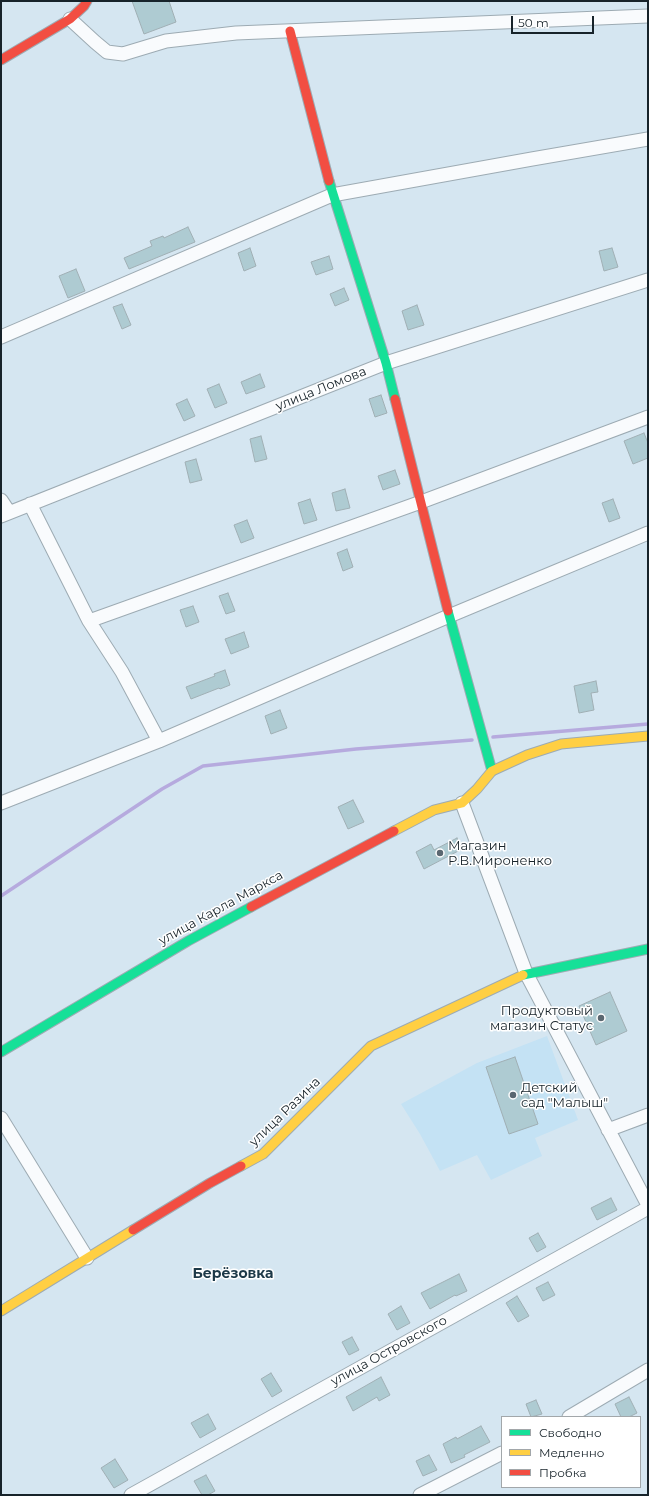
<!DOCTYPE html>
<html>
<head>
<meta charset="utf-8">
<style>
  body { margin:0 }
  #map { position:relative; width:649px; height:1496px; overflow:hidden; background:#d5e6f1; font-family:Montserrat,sans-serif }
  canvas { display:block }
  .frame { position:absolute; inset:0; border:2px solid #17232a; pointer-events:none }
  .legend { position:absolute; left:501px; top:1416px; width:140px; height:72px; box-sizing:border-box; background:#fff; border:1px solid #a2a7aa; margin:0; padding:5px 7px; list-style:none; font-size:12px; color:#17232a }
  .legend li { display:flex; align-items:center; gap:8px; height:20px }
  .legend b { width:20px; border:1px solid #a2a7aa }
  .scale { position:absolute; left:511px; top:16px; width:83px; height:18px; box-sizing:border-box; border:2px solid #17232a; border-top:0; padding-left:5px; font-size:12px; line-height:14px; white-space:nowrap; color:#17232a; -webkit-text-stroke:3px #fff; paint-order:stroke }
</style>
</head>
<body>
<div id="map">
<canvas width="649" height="1496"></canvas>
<div class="frame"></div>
<ul class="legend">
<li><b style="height:5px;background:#16e098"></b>Свободно</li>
<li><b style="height:5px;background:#ffcf43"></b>Медленно</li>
<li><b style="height:5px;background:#f24e42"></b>Пробка</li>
</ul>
<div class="scale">50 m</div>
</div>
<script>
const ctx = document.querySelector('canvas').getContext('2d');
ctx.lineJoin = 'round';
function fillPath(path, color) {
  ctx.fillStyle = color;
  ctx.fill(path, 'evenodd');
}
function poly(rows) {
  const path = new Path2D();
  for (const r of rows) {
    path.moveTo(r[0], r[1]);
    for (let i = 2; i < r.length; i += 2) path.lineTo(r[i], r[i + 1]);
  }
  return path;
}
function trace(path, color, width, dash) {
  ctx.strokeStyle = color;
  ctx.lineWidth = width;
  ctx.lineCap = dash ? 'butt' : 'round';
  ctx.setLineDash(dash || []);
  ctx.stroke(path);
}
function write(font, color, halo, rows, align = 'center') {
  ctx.font = font + ' Montserrat,sans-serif';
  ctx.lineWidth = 3;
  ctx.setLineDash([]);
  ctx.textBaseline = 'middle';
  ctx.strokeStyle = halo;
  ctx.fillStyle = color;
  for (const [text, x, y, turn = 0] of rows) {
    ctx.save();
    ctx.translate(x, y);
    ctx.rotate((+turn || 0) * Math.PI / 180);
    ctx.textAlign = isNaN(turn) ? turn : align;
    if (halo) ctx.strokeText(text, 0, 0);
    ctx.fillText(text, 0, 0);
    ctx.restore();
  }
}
fillPath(poly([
  [547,1036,578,1120,535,1138,542,1156,491,1180,477,1155,440,1171,420,1134,401,1104,477,1063]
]), '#c4e2f4');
trace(poly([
  [493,737,648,724],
  [1,896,162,789,203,766,356,749,472,740]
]), '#b6aade', 3.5);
const building = poly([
  [132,1,169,1,176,22,144,34,132,1],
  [188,227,195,242,129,269,124,258,152,246,150,241,163,236,164,238,188,227],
  [250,248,256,266,244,271,238,253,250,248],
  [612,248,618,267,604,271,599,251,612,248],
  [329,256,333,269,316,275,311,262,329,256],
  [76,269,85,291,68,298,59,276,76,269],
  [344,288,349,300,335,306,330,294,344,288],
  [122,304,131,325,122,329,113,307,122,304],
  [417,305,424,325,408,330,402,311,417,305],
  [260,374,265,387,246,394,241,382,260,374],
  [219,384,227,403,215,408,207,389,219,384],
  [381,395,387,413,375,417,369,399,381,395],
  [187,399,195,416,184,421,176,404,187,399],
  [644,433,648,443,648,458,633,464,624,441,644,433],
  [261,436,267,459,255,462,250,439,261,436],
  [196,459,202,480,190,483,185,462,196,459],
  [395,470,400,484,383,490,378,476,395,470],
  [345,489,350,508,336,511,332,493,345,489],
  [310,499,317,520,304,524,298,503,310,499],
  [613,499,620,518,609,522,602,503,613,499],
  [247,520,254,538,241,543,234,525,247,520],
  [347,549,353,567,343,571,337,553,347,549],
  [228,593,235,611,226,614,219,596,228,593],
  [193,606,199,622,186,627,180,610,193,606],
  [244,632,249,647,231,654,225,639,244,632],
  [225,670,230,685,220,689,219,688,191,699,186,687,215,676,214,674,225,670],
  [596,681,598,692,591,693,594,710,579,713,574,686,596,681],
  [280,710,287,728,271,734,265,716,280,710],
  [353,800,364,822,348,829,338,807,353,800],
  [457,838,462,849,424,869,416,852,431,844,434,850,457,838],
  [610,992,627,1031,596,1045,579,1006,610,992],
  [515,1057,538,1124,509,1134,486,1067,515,1057],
  [611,1198,617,1210,597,1220,591,1208,611,1198],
  [538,1233,546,1247,537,1252,529,1238,538,1233],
  [459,1274,467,1291,456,1296,455,1295,430,1309,421,1293,459,1274],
  [548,1282,555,1295,543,1301,536,1288,548,1282],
  [517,1296,529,1316,518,1322,506,1303,517,1296],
  [401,1306,410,1323,397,1330,388,1314,401,1306],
  [352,1337,359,1350,349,1355,342,1342,352,1337],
  [271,1373,282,1391,272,1397,261,1379,271,1373],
  [381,1377,390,1395,379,1401,377,1397,353,1411,346,1397,381,1377],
  [629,1397,637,1413,629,1417,621,1417,615,1404,629,1397],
  [536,1400,542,1414,531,1417,526,1404,536,1400],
  [208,1414,216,1429,200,1438,191,1423,208,1414],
  [481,1426,490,1442,464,1455,465,1457,451,1463,443,1444,456,1437,457,1439,481,1426],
  [429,1455,437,1470,423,1476,416,1461,429,1455],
  [115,1459,128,1480,114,1488,101,1468,115,1459],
  [206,1475,215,1491,208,1495,202,1495,194,1481,206,1475]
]);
fillPath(building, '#aecbd2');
trace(building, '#a0afb4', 1);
const street = poly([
  [70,19,95,42,107,52,123,54,166,41,236,33,648,16],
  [1,337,332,195,532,159,648,139],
  [1,500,9,512],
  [30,504,89,621,122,672,159,741],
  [1,516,386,363,648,280],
  [89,621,421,502,648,417],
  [1,803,159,741,449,616,648,533],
  [462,803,526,973,648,1205],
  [1,1118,87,1258],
  [608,1130,648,1115],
  [569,1417,648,1370],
  [131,1495,648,1208],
  [420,1495,502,1453]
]);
const fast = poly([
  [329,181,386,363,395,399],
  [448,611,492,771],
  [523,975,648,949],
  [1,1052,188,941,251,907]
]);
const slow = poly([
  [394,831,434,810,462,803,477,789,492,771,527,755,561,744,648,736],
  [241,1166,263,1154,371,1046,523,975],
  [1,1311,133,1230]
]);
const jam = poly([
  [290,31,329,181],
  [1,60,70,19,84,6,87,1],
  [395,399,448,611],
  [251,907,394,831],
  [133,1230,210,1183,241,1166]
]);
trace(street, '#9dabb3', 15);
trace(fast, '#9dabb3', 11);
trace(slow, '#9dabb3', 11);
trace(jam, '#9dabb3', 11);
trace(street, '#f9fbfd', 13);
trace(fast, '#16e098', 9);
trace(slow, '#ffcf43', 9);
trace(jam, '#f24e42', 9);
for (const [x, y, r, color] of [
  [440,853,4,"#5a6770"],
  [601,1018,4,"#5a6770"],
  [513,1095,4,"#5a6770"]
]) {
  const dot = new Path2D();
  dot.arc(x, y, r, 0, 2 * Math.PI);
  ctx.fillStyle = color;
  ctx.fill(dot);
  trace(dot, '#fff', 1.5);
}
write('13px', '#17232a', '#fff', [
  ["улица Ломова",321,389,-22],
  ["улица Карла Маркса",221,908,-29],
  ["улица Разина",285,1112,-44],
  ["улица Островского",389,1351,-29]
]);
write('13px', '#17232a', '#fff', [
  ["Магазин",448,846],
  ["Р.В.Мироненко",448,861],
  ["Продуктовый",593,1011,"right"],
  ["магазин Статус",593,1026,"right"],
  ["Детский",521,1088],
  ["сад \"Малыш\"",521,1103]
], 'left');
write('bold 14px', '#1d3948', '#fff', [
  ["Берёзовка",233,1274]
]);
</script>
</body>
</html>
